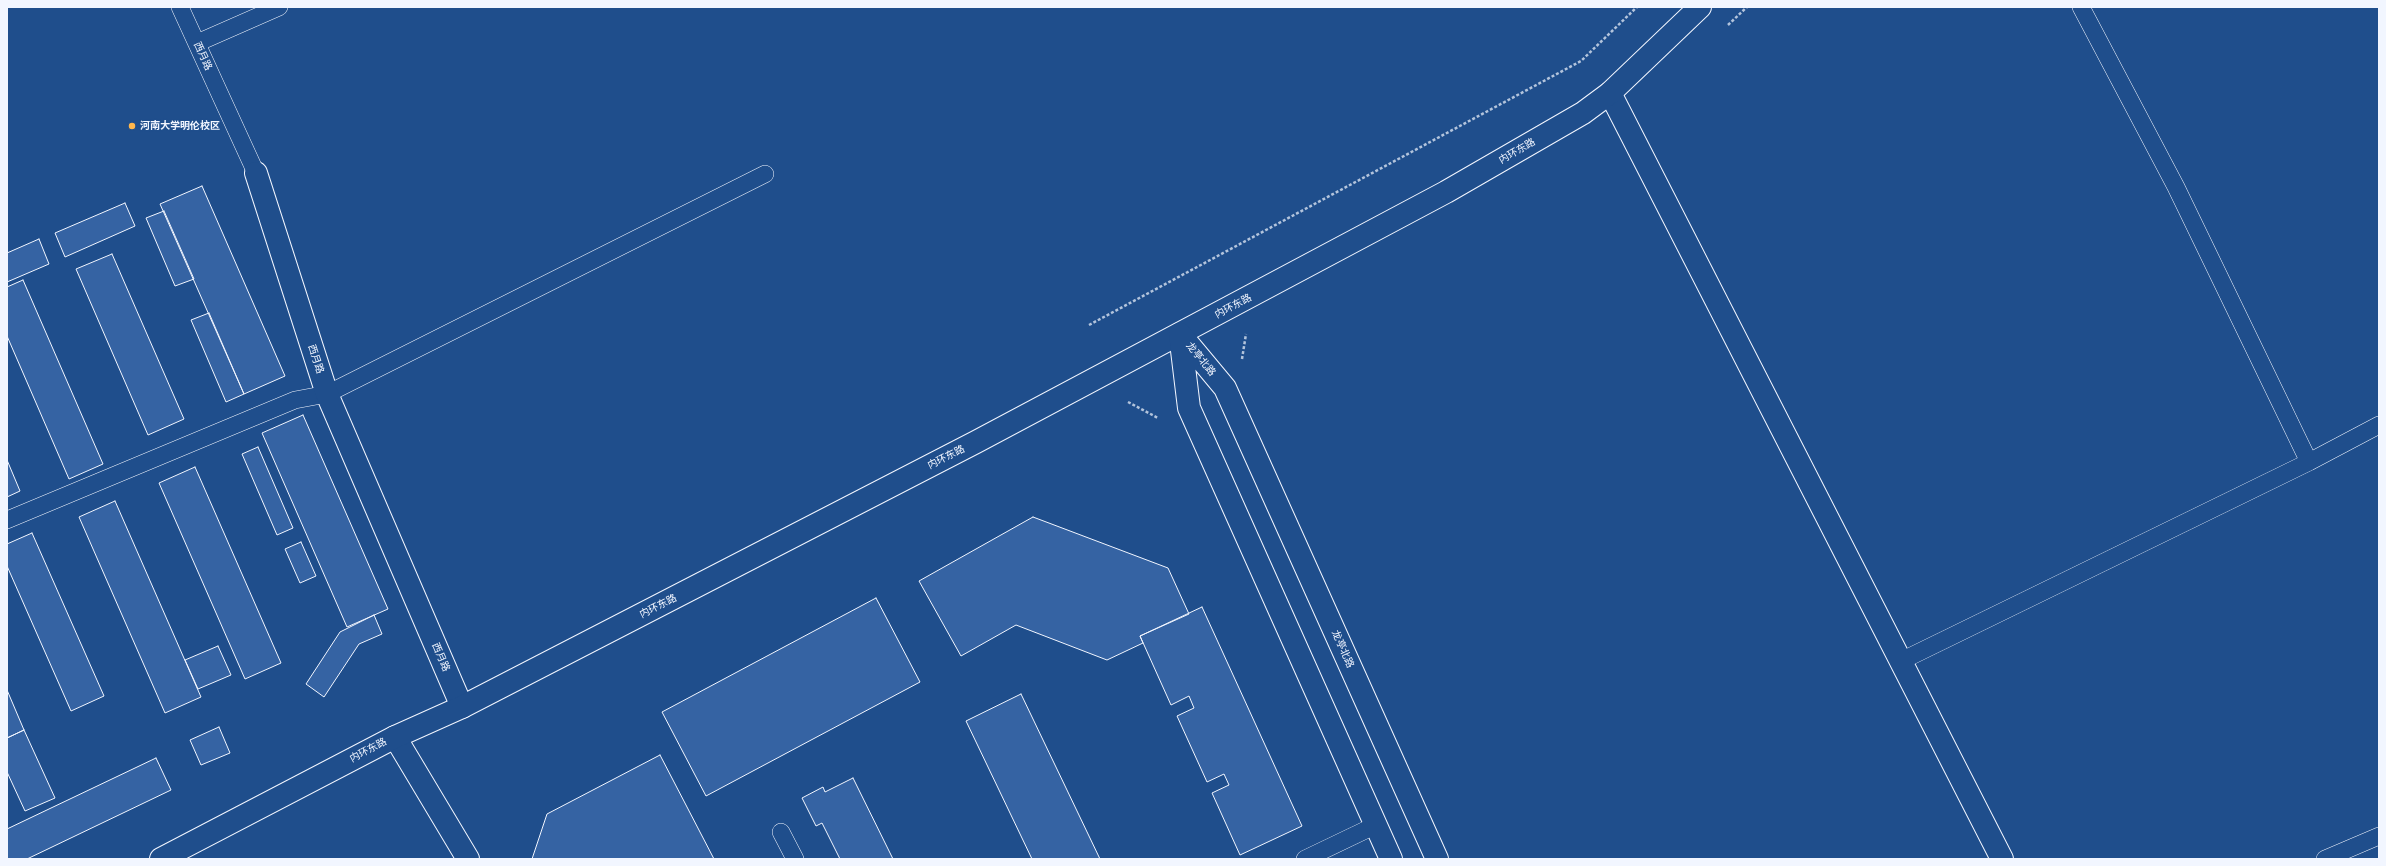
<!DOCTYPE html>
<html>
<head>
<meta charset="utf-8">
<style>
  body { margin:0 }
  #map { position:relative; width:2386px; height:866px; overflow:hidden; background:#1f4e8c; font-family:Ubuntu,sans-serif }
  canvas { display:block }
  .frame { position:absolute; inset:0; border:8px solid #f2f6ff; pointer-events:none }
</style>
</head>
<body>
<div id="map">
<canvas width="2386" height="866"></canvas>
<div class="frame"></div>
</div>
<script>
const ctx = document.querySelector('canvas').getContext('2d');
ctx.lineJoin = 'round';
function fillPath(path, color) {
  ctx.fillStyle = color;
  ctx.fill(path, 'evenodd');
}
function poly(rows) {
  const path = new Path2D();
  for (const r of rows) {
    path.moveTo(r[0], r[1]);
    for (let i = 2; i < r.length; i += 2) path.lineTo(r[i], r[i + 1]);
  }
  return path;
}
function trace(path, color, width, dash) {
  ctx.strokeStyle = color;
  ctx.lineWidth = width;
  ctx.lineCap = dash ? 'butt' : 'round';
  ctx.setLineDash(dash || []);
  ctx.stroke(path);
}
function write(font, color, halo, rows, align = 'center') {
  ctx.font = font + ' Ubuntu,"Noto Sans SC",sans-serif';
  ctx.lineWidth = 3;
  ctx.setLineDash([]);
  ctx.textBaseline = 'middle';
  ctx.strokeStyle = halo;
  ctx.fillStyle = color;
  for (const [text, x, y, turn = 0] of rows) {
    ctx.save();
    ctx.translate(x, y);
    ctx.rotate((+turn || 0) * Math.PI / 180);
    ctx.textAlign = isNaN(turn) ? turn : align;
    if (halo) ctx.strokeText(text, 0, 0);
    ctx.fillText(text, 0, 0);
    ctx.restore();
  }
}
const building = poly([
  [202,186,285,376,244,394,160,204,202,186],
  [125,203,135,226,65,257,55,233,125,203],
  [164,211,194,279,175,286,146,218,164,211],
  [39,239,49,264,7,282,7,253,39,239],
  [112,254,184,419,148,435,76,269,112,254],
  [23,280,103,464,69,479,7,336,7,287,23,280],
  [209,313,244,394,226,402,191,320,209,313],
  [303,415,388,609,347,627,262,433,303,415],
  [258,447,293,528,277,535,242,454,258,447],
  [7,460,20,491,7,497,7,460],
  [195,467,281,663,245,679,159,483,195,467],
  [115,501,201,697,165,713,79,517,115,501],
  [1033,517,1168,568,1189,614,1140,636,1143,643,1107,660,1016,625,961,656,919,581,1033,517],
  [32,533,104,696,71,711,7,566,7,544,32,533],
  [301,542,316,576,300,583,285,549,301,542],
  [876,598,920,682,706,796,662,712,876,598],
  [1202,607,1302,826,1240,855,1212,793,1229,785,1224,774,1207,782,1177,716,1194,708,1189,696,1171,705,1140,636,1202,607],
  [374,615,382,634,359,644,324,697,306,684,340,632,374,615],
  [218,646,231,675,198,689,185,660,218,646],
  [7,690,24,730,7,738,7,690],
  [1021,694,1100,859,1032,859,966,721,1021,694],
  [219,727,230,753,201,765,190,740,219,727],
  [24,730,55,798,25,811,7,772,7,738,24,730],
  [660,755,714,859,532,859,547,814,660,755],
  [156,758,171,790,27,859,7,859,7,829,156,758],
  [853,778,893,859,840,859,822,823,816,826,802,798,823,787,825,792,853,778]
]);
fillPath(building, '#3563a3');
trace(building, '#f2f6ff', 1);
const service = poly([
  [180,7,256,173],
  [2081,7,2176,187,2309,462],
  [197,43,279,7],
  [7,520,295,400,327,394,765,174],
  [1901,661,2309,462,2379,425],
  [781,832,795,859],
  [1305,859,1376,825],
  [2325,859,2379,836]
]);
const minor = poly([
  [1610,93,2002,859],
  [256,173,327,394,462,707],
  [395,737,468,859]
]);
const tertiary = poly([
  [161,859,395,737,462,707,976,442,1446,192,1583,113,1610,93,1700,7]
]);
const secondary = poly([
  [1180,334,1225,388,1437,859],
  [1180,334,1189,408,1391,859]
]);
trace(service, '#f2f6ff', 18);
trace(minor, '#f2f6ff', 24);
trace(tertiary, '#f2f6ff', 24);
trace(secondary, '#f2f6ff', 24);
trace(poly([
  [1728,25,1747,7],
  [1089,325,1581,61,1637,7],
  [1242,359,1246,334],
  [1128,402,1158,418]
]), '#b3c4dc', 2.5, [3, 2]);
trace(service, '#1f4e8c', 17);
trace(minor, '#1f4e8c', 22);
trace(tertiary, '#1f4e8c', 22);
trace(secondary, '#1f4e8c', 22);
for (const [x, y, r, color] of [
  [132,126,4,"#ffb74d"]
]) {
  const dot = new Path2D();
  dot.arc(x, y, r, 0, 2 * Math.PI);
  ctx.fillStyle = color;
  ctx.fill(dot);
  trace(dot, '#1f4e8c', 1.5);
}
write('10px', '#f2f6ff', '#1f4e8c', [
  ["西月路",203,56,65],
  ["内环东路",1517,151,-30],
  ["内环东路",1233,306,-28],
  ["西月路",316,359,72],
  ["龙亭北路",1201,359,51],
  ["内环东路",946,457,-27],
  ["内环东路",658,606,-27],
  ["龙亭北路",1343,649,66],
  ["西月路",441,657,67],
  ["内环东路",368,750,-28]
]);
write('bold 10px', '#f2f6ff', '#1f4e8c', [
  ["河南大学明伦校区",140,126]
], 'left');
</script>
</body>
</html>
